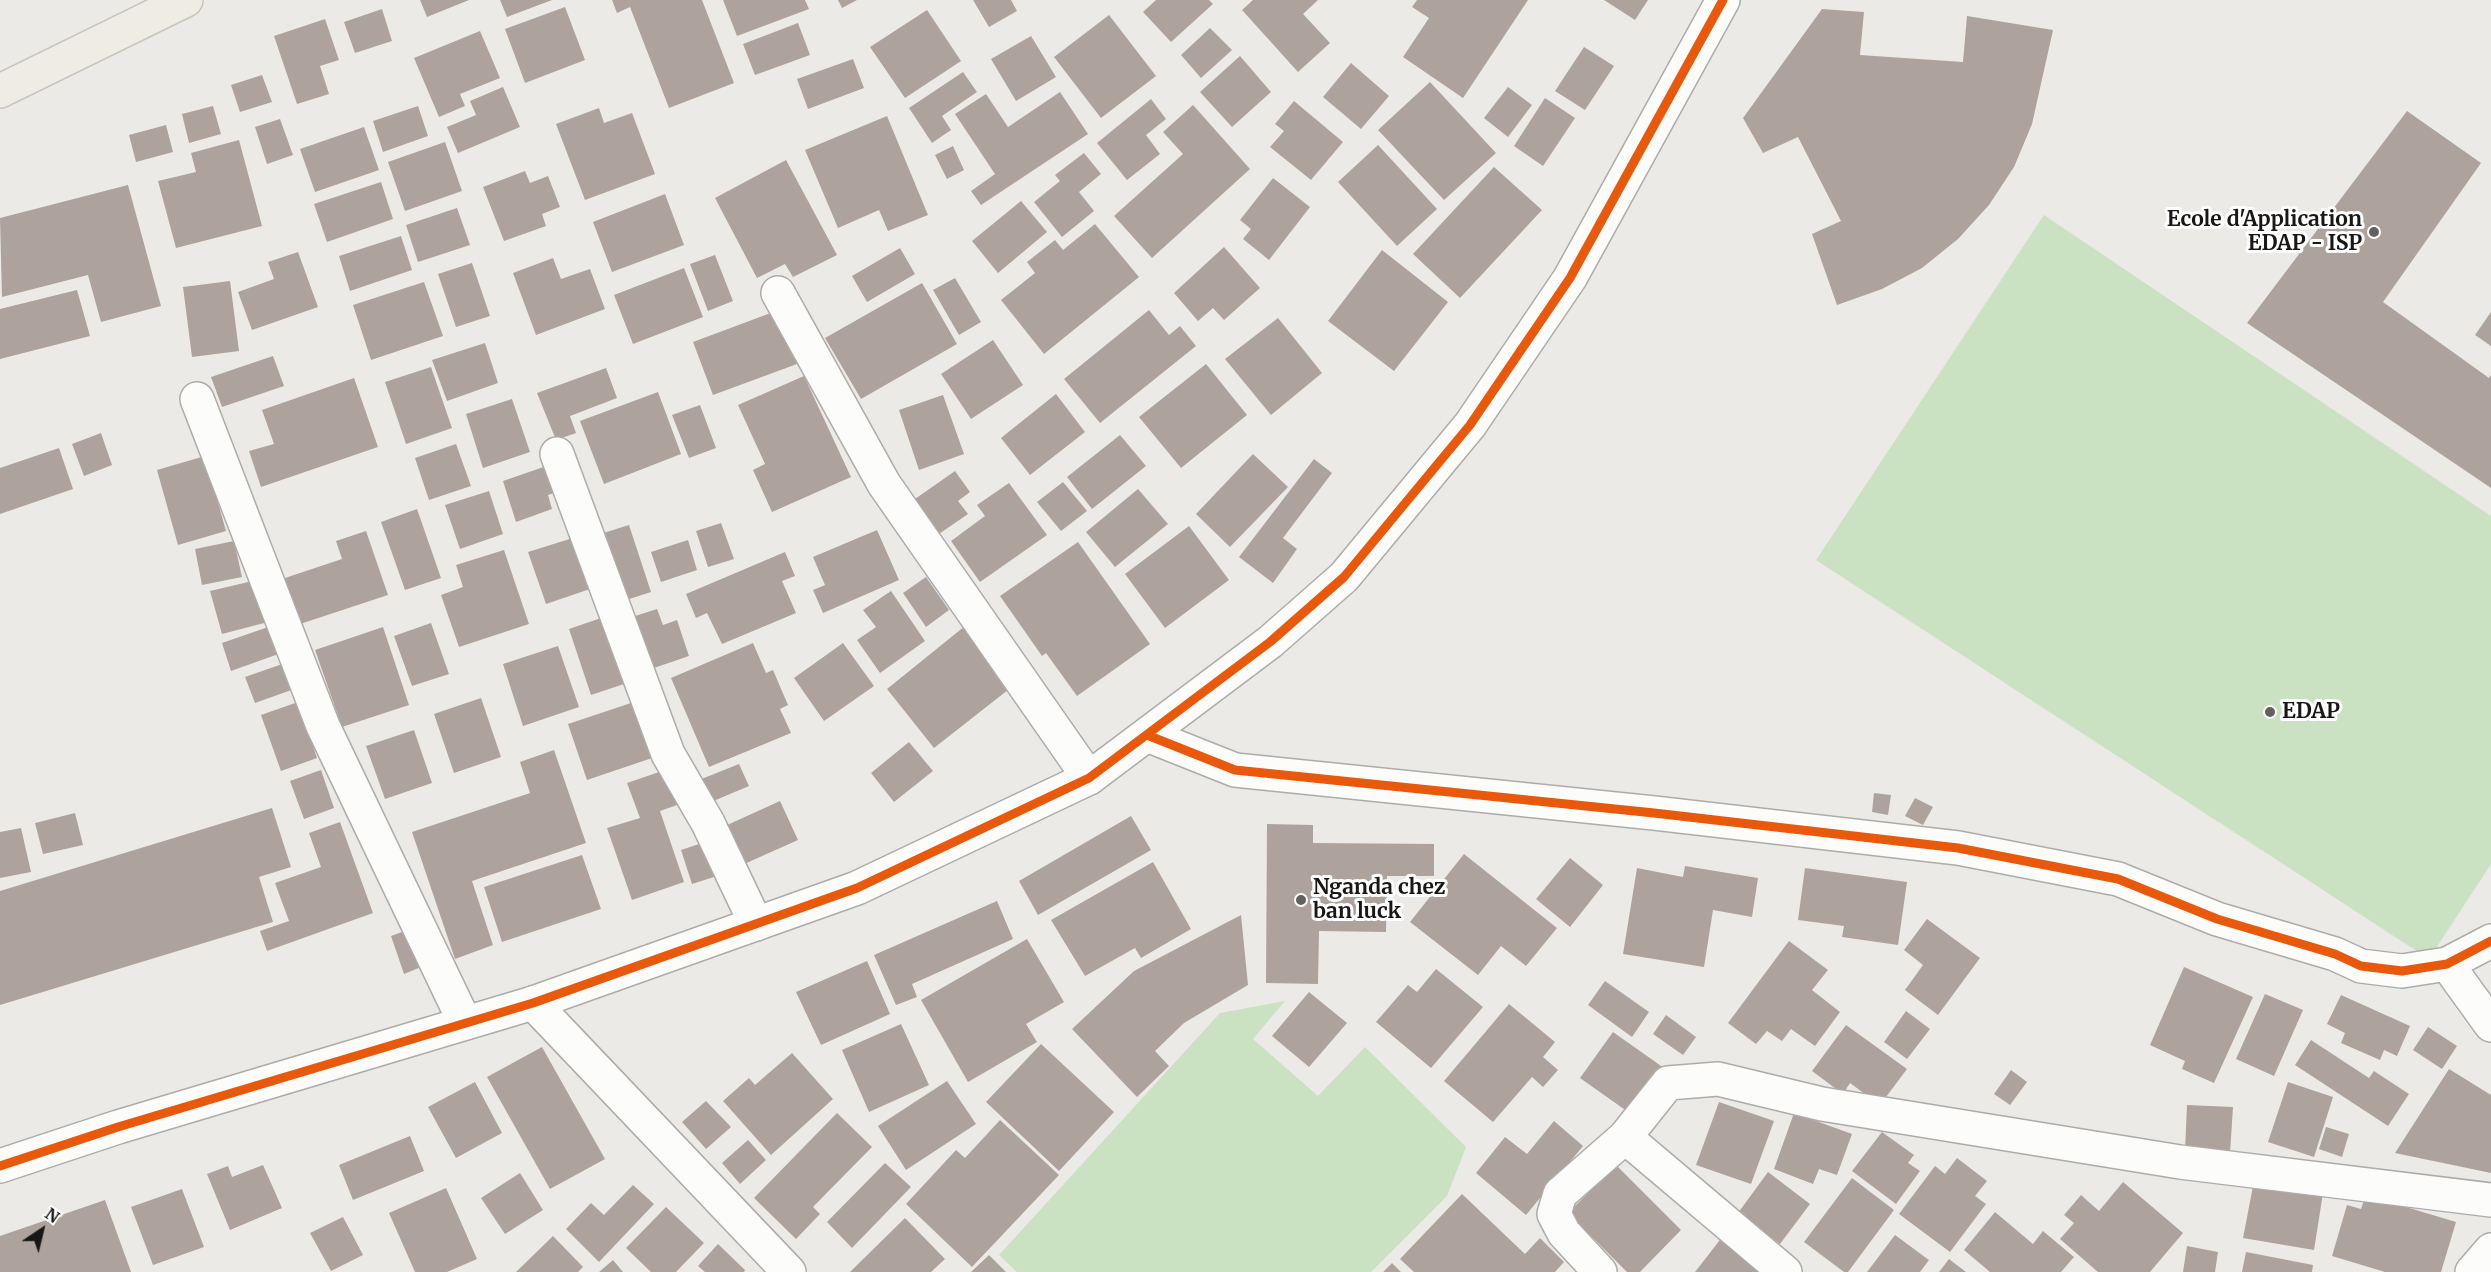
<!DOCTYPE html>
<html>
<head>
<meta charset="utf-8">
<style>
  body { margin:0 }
  #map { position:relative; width:2491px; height:1272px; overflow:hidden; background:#eceae7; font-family:Merriweather,serif }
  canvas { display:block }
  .north { position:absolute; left:12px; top:1200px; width:60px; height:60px; -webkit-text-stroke:4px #fff; paint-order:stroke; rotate:35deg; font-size:16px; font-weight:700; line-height:24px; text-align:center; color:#181715 }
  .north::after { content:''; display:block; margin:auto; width:21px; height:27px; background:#181715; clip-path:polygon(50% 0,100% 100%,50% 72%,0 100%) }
</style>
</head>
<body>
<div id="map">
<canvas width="2491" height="1272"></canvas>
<div class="north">N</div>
</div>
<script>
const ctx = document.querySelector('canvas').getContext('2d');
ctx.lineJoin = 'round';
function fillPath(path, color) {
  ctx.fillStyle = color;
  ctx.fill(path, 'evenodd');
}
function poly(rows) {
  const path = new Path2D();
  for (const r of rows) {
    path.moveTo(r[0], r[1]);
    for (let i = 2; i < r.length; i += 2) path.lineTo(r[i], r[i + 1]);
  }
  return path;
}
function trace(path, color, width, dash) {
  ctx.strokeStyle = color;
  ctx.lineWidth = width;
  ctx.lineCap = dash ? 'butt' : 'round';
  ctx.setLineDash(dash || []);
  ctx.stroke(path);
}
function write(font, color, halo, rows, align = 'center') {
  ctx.font = font + ' Merriweather,serif';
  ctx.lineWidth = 6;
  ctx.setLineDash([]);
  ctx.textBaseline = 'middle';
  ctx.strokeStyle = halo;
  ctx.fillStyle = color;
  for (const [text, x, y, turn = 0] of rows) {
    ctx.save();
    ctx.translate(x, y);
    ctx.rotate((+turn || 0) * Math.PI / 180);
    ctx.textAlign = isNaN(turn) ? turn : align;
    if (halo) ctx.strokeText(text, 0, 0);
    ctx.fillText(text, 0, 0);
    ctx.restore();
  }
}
fillPath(poly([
  [2044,215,2491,516,2491,864,2429,959,1816,560],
  [1285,1001,1253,1039,1318,1096,1365,1047,1466,1147,1447,1196,1371,1272,1017,1272,999,1255,1220,1013]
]), '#cae1c2');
fillPath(poly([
  [420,0,469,0,427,17],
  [500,0,552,0,507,17],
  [612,0,702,0,734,83,669,108,630,7,617,13],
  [723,0,805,0,809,9,737,36],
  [838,0,857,0,842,8],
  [973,0,1011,0,1017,11,989,27],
  [1156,0,1209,0,1213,4,1171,42,1143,12],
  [1253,0,1318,0,1303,14,1330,43,1298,72,1242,10],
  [1417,0,1528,0,1463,98,1403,57,1429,18,1412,7],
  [1604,0,1648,0,1635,20],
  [565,7,585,60,525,83,505,29],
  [382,9,392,41,355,53,344,22],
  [1822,9,1864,12,1860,55,1963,62,1967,16,2053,30,2032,124,2014,167,1989,205,1958,239,1922,268,1882,289,1837,305,1812,234,1841,221,1798,137,1763,153,1743,118],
  [927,10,961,61,905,98,870,47],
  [1109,15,1156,76,1101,118,1054,57],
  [325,19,339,60,320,66,329,94,297,104,274,36],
  [798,23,810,55,755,75,743,44],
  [1210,28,1232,50,1201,78,1181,55],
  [480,31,500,78,460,94,465,106,439,117,414,58],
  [1031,36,1056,77,1016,101,991,59],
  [1584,47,1614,66,1585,110,1555,91],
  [1240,56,1271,92,1232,127,1200,92],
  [853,59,864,88,808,109,797,79],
  [1351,63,1389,96,1361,129,1323,97],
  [963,72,977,92,942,116,951,130,932,143,909,108],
  [262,75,272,102,240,112,231,85],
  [1430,82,1496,153,1444,200,1378,130],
  [503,87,520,127,458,153,447,127,476,115,470,101],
  [1508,87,1532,105,1508,137,1484,118],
  [1060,92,1088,134,981,205,971,191,995,174,955,114,986,94,1008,127],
  [1545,98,1575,118,1543,166,1514,146],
  [1151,99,1166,119,1146,135,1160,154,1127,180,1097,143],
  [1294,101,1343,142,1311,180,1270,147,1284,131,1275,124],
  [1193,105,1250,169,1152,258,1114,216,1183,154,1163,132],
  [213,106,221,134,189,143,182,114],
  [418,106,428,136,383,152,373,121],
  [599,108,604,123,632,113,655,174,585,200,556,124],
  [2407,111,2481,163,2383,302,2489,378,2491,375,2491,488,2247,323],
  [887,116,928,215,888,231,879,210,838,228,805,150],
  [280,119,293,155,267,164,255,127],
  [166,125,173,152,136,162,129,135],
  [364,127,379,170,315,192,300,149],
  [239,140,262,226,176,248,158,181,196,172,191,153],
  [445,142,462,191,405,211,388,162],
  [1378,145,1437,209,1397,246,1338,182],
  [953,146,964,170,947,179,935,155],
  [1084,153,1101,174,1079,192,1094,211,1062,237,1034,202,1060,181,1055,175],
  [786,160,837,255,793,277,785,264,757,278,715,198],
  [1494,167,1542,210,1460,298,1413,254],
  [525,171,530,183,548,176,560,207,542,214,546,226,504,241,483,187],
  [1273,178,1310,207,1269,260,1243,239,1251,229,1240,220],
  [381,182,393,219,327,242,314,204],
  [128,185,161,306,101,322,88,275,2,297,0,218],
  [665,194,684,245,612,272,593,222],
  [1021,201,1047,232,998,273,972,241],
  [457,208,470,245,418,262,406,225],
  [1095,224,1139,277,1044,354,1001,300,1035,273,1027,262,1055,240,1063,250],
  [401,236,412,270,350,291,339,256],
  [1224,247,1260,288,1224,320,1213,308,1198,321,1174,293],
  [900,248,915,274,867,302,852,276],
  [1382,250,1448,302,1394,371,1328,321],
  [298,252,318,307,252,330,238,292,274,279,268,262],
  [715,255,733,301,708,311,690,264],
  [553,258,561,279,590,269,605,309,536,335,513,273],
  [472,263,490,316,456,327,438,274],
  [684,268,703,317,633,344,614,295],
  [955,278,981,322,959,335,933,290],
  [230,281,239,351,192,357,183,287],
  [424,282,443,336,371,360,353,305],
  [922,283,957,344,861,399,825,338],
  [77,290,90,336,0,359,0,309],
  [1149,310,1169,335,1180,326,1196,346,1100,423,1064,379],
  [776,311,797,364,713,395,693,342],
  [2491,312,2491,346,2475,335],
  [1278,318,1322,373,1271,415,1225,359],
  [993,340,1023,385,971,419,941,374],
  [485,343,498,383,447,401,432,360],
  [273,356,284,386,222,407,211,377],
  [1206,364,1247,415,1181,468,1139,417],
  [431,367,452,428,406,444,385,382],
  [606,368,617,398,570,416,576,433,556,440,537,393],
  [804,376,851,477,772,512,753,470,765,464,738,405],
  [354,378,378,447,261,487,249,451,274,444,262,410],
  [658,392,681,454,604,484,580,421],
  [1056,394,1085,432,1030,475,1001,438],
  [943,395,964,454,919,470,899,410],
  [512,399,530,452,483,468,466,414],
  [700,405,716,448,689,458,672,415],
  [101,433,112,465,84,476,72,444],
  [1120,435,1146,466,1092,509,1067,477],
  [456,444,471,486,429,500,415,458],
  [59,448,73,489,0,514,0,468],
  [1253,454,1288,487,1230,547,1196,514],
  [205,456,226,531,178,545,157,470],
  [1314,459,1332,473,1283,538,1297,549,1273,583,1239,557],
  [558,462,567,489,548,495,552,509,516,522,503,481],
  [955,471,970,492,958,501,968,514,939,534,915,499],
  [1063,482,1087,511,1061,531,1037,502],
  [1009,483,1047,535,980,582,951,541,985,516,977,505],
  [1138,489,1168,524,1115,567,1086,532],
  [489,491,503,534,460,549,445,505],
  [417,509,441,578,405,590,381,522],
  [721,523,734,559,708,567,696,531],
  [629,525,651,592,617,603,594,536],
  [1189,526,1229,580,1165,628,1125,574],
  [877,530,899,580,823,613,813,590,825,585,813,557],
  [366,531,388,595,294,626,279,580,342,559,336,541],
  [576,537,593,588,546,604,528,552],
  [688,540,697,570,661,582,651,552],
  [234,541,242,577,202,585,195,549],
  [1078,542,1150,644,1077,696,1046,653,1042,656,1000,596],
  [504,550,529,624,459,647,441,595,463,587,456,565],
  [785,552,795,576,782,581,796,613,722,644,707,613,696,618,686,594],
  [926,577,949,610,926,627,903,593],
  [257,580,268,622,222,634,210,591],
  [891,591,925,641,880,673,857,640,876,627,863,610],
  [657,609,663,625,677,620,689,656,648,670,629,618],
  [607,616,630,682,591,695,569,629],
  [431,623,449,674,412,686,394,636],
  [274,625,284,652,231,671,222,643],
  [965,626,1013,686,934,748,887,689],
  [383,627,409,705,342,727,315,650],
  [753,643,766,673,773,670,788,705,780,709,791,733,709,767,671,678],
  [843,643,874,686,824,721,794,678],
  [558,646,579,707,523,726,503,664],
  [288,662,297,688,255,703,245,677],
  [481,698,501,757,454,773,434,714],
  [640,700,658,756,587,780,568,724],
  [298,702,317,758,281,771,261,715],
  [414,730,432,783,385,799,366,746],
  [909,742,933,771,894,802,871,773],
  [554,750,586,843,472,881,493,945,455,959,412,832,530,793,520,762],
  [739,764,749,786,704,805,694,782],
  [668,769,680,804,660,811,684,882,632,900,607,828,640,818,627,783],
  [321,770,334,808,304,819,290,781],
  [1874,793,1891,795,1888,815,1872,812],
  [1915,798,1933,807,1923,825,1905,816],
  [780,801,798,840,742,865,725,826],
  [272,808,291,867,259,877,273,922,0,1005,0,891],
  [75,813,83,845,43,854,35,823],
  [1131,816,1151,850,1038,915,1019,881],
  [340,822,373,913,267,951,260,931,289,921,275,883,321,867,309,833],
  [1267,824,1313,825,1313,843,1434,844,1434,876,1387,876,1386,932,1319,931,1318,984,1266,983],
  [21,828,31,872,0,878,0,832],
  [711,840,723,874,692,884,681,850],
  [1464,854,1557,928,1526,966,1501,946,1478,975,1410,922],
  [582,855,601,909,502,942,484,887],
  [1570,858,1603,885,1570,927,1536,899],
  [1153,862,1191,929,1141,958,1135,948,1085,976,1051,920],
  [1685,866,1758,878,1752,917,1713,910,1704,967,1623,954,1637,868,1683,877],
  [1805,868,1907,882,1898,945,1842,937,1844,926,1798,920],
  [997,901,1013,939,912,984,917,997,896,1005,874,955],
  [1241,915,1248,985,1184,1023,1155,1051,1169,1066,1137,1097,1072,1029,1134,971],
  [1927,919,1980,958,1938,1015,1905,990,1923,965,1904,950],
  [413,928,426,965,404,974,391,936],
  [1027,939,1064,1002,1026,1024,1037,1042,968,1082,921,1000],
  [1789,941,1828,970,1812,990,1840,1012,1815,1046,1791,1029,1782,1041,1767,1031,1756,1044,1728,1023],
  [867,961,890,1014,821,1045,796,992],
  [2184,967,2253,997,2214,1083,2182,1069,2185,1061,2150,1045],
  [1436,969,1483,1007,1431,1068,1376,1022,1408,985,1417,992],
  [1605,981,1649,1012,1632,1037,1588,1005],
  [1309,992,1347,1023,1309,1067,1272,1036],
  [2265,994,2303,1010,2274,1076,2236,1059],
  [2341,995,2410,1026,2397,1056,2384,1050,2380,1060,2341,1043,2345,1033,2327,1024],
  [1509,1004,1555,1042,1543,1057,1558,1070,1543,1087,1532,1077,1493,1122,1444,1081],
  [1906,1011,1930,1029,1907,1059,1884,1042],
  [1666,1015,1696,1037,1683,1055,1653,1034],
  [901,1024,929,1085,869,1112,842,1050],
  [1846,1025,1907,1069,1880,1105,1850,1083,1843,1094,1812,1071],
  [2428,1027,2457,1046,2442,1069,2413,1050],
  [1613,1032,1664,1068,1631,1114,1580,1078],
  [2311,1040,2369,1078,2374,1071,2409,1094,2388,1126,2295,1065],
  [1041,1044,1114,1112,1059,1171,986,1102],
  [542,1047,605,1159,550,1189,487,1077],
  [792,1053,833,1099,771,1155,723,1101,749,1078,755,1085],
  [2449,1069,2491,1095,2491,1173,2395,1153],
  [2011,1070,2027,1082,2010,1105,1994,1094],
  [947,1081,976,1124,906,1170,878,1126],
  [475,1082,502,1133,456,1158,428,1107],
  [2288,1082,2333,1097,2314,1157,2268,1142],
  [706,1101,731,1127,706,1149,682,1122],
  [1719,1102,1774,1121,1751,1184,1696,1165],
  [2187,1105,2233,1107,2230,1153,2185,1151],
  [837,1113,872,1147,813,1207,820,1214,796,1239,754,1198],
  [1794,1113,1852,1134,1837,1175,1819,1169,1813,1184,1774,1169],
  [1000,1120,1059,1175,972,1267,906,1204,956,1150,965,1158],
  [1554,1121,1583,1146,1526,1215,1476,1173,1505,1137,1527,1154],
  [2326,1127,2349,1134,2342,1157,2319,1149],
  [1882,1132,1914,1155,1908,1163,1920,1171,1896,1204,1852,1171],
  [410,1136,424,1171,353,1200,339,1165],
  [748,1140,766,1160,740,1184,722,1163],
  [1957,1158,1987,1181,1975,1196,1986,1204,1950,1252,1899,1214,1935,1166,1945,1174],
  [885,1163,911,1187,852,1248,827,1222],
  [263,1165,282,1208,230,1230,207,1174,228,1166,232,1177],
  [1616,1165,1681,1230,1640,1272,1627,1272,1568,1213],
  [1768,1172,1810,1204,1780,1244,1738,1213],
  [520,1173,543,1210,505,1234,481,1198],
  [1852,1178,1894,1210,1848,1272,1844,1272,1804,1242],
  [2254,1181,2323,1193,2314,1250,2243,1238],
  [2123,1182,2183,1233,2150,1272,2098,1272,2060,1239,2074,1223,2064,1215,2081,1195,2099,1211],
  [633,1185,654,1204,599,1262,566,1229,591,1203,604,1215],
  [446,1188,477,1259,447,1272,415,1272,389,1213],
  [182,1189,204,1247,153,1265,131,1207],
  [1462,1194,1525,1254,1540,1238,1564,1262,1555,1272,1414,1272,1400,1259],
  [2366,1195,2456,1222,2441,1272,2385,1272,2332,1256,2347,1205,2361,1209],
  [105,1200,131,1272,0,1272,0,1236],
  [666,1207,704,1243,676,1272,651,1272,626,1248],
  [1995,1212,2033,1244,2043,1231,2074,1257,2061,1272,1990,1272,1964,1250],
  [343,1217,363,1255,331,1271,310,1233],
  [905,1218,945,1259,931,1272,850,1272],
  [1895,1235,1929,1260,1920,1272,1867,1272],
  [553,1236,583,1267,578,1272,516,1272],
  [1723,1236,1769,1272,1695,1272],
  [718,1244,745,1270,744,1272,705,1272,698,1266],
  [2187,1246,2218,1252,2215,1272,2183,1272],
  [2246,1252,2313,1265,2312,1272,2242,1272],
  [989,1255,1006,1272,971,1272],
  [1949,1259,1966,1272,1939,1272],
  [613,1260,623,1272,599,1272],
  [1392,1263,1401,1272,1383,1272]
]), '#aea29c');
const street = poly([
  [778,293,884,484,1089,778],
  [197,399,323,726,465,1023],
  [557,454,668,754,708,823,756,924],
  [1147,735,1235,770,1654,813,1958,848,2118,879,2217,919,2335,954,2361,966,2402,971,2447,964,2491,941],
  [2447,964,2491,1025],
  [533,1003,789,1272],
  [1625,1137,1785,1272],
  [1600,1272,1564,1233,1554,1214,1560,1194,1625,1137,1668,1083,1718,1079,1822,1104,2180,1162,2491,1200],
  [2472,1272,2491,1250]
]);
const secondary = poly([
  [0,1166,118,1127,533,1003,857,888,1089,778,1270,642,1344,577,1470,425,1570,278,1723,0]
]);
const primary = poly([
  [0,91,186,0]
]);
trace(street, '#aeacaa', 36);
trace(secondary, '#aeacaa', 36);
trace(primary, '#c5c5c3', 36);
trace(street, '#fcfcfb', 33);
trace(secondary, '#fcfcfb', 33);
trace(primary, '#efece4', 33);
trace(poly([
  [1147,735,1235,770,1654,813,1958,848,2118,879,2217,919,2335,954,2361,966,2402,971,2447,964,2491,941],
  [0,1166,118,1127,533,1003,857,888,1089,778,1270,642,1344,577,1470,425,1570,278,1723,0]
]), '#e8590c', 9);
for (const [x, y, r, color] of [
  [2374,232,6,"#62615e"],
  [2270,712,6,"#62615e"],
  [1301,900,6,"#62615e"]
]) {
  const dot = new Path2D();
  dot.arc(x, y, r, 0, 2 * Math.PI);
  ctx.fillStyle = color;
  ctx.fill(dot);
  trace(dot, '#fff', 2);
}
write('bold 21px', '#181715', '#fff', [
  ["Ecole d'Application",2362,220,"right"],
  ["EDAP - ISP",2362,244,"right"],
  ["EDAP",2282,712],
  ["Nganda chez",1313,888],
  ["ban luck",1313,912]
], 'left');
</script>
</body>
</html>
